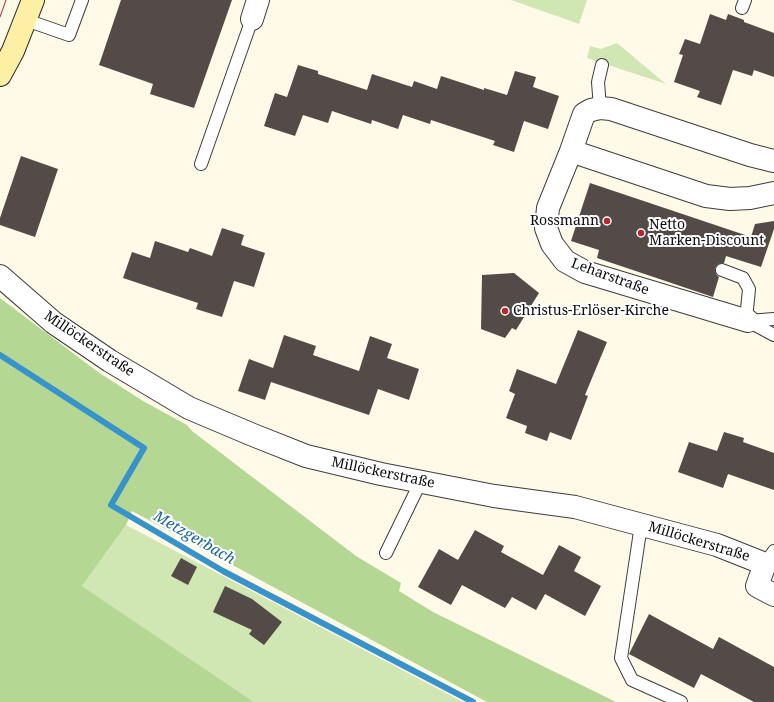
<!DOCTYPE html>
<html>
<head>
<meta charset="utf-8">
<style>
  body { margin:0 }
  canvas { display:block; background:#fff9e7 }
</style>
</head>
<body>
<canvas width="774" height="702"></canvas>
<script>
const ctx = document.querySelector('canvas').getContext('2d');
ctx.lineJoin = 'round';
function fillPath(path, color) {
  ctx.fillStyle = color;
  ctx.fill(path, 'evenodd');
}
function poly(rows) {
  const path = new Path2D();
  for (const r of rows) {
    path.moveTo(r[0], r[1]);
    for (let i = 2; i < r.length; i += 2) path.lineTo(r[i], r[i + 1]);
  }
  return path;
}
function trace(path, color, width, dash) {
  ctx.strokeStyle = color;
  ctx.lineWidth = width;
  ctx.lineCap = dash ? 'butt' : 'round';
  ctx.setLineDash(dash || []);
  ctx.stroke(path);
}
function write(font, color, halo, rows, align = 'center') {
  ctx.font = font + ' "Noto Serif",serif';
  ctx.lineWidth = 4;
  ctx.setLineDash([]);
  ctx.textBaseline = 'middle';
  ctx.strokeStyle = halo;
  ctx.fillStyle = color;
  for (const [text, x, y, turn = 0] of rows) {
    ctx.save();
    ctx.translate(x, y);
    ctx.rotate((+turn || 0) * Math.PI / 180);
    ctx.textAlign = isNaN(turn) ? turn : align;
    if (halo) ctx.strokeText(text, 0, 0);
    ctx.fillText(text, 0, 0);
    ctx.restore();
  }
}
fillPath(poly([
  [511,0,587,0,579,24],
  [617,43,666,84,587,58,590,46,601,49],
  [126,525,463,702,254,702,82,586]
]), '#d0e7b3');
fillPath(poly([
  [0,298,98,372,143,401,187,425,192,431,356,556,401,583,399,591,433,612,616,702,487,702,132,511,126,525,82,586,254,702,0,702]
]), '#b4d793');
trace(poly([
  [0,355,144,448,111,505,223,571,473,702]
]), '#3793c9', 6);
fillPath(poly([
  [121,0,232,0,194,108,150,94,153,84,99,65],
  [710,14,726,20,728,14,744,20,744,22,774,33,774,77,754,70,752,76,733,70,721,105,697,97,700,91,674,82,683,55,679,54,685,39,700,44],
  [298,65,318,71,318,74,367,90,372,74,412,87,414,81,437,89,441,76,484,90,484,88,507,95,515,71,536,77,533,87,559,96,548,129,524,121,514,152,493,145,495,141,431,120,430,124,403,115,398,129,372,120,371,124,332,111,328,123,303,115,295,136,264,126,275,93,287,97],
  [21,156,58,169,35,237,0,225,0,218],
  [590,183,751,237,755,224,774,221,774,229,761,267,726,256,724,263,718,264,715,268,716,274,719,277,713,297,597,258,599,250,571,241],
  [222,228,244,235,241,245,265,253,254,287,234,281,222,317,196,309,198,303,123,278,132,252,150,258,155,241,188,252,190,248,212,256],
  [514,273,539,293,516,330,512,328,505,338,481,329,482,275],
  [578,330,607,342,585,395,588,396,571,440,550,432,547,441,525,433,527,426,506,418,515,394,509,391,517,369,556,384],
  [284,335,316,346,313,355,359,371,370,336,392,344,387,358,419,369,409,400,378,389,369,415,271,382,265,400,238,391,249,359,273,368],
  [724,432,744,438,743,442,774,453,774,490,728,474,723,488,678,472,689,442,717,451],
  [475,530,504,546,501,552,543,575,559,545,581,557,574,571,601,586,585,616,545,594,536,610,512,597,505,608,462,585,451,605,418,587,439,549,458,560],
  [181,558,197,567,188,585,171,576],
  [225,586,252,599,282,622,264,645,249,634,252,630,213,612],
  [649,614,713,649,719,637,774,667,774,702,754,702,701,674,694,688,629,654]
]), '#524b47');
const service = poly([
  [742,8,745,0],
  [26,20,69,35,82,0],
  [600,108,598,82,602,65],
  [201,164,252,19],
  [722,270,743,278,749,289,746,320],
  [748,321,774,335],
  [748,321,774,319],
  [641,525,621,658,632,680,681,702],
  [386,553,421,481],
  [765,564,774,551]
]);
const minor = poly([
  [252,19,258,0],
  [571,151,706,196,730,199,750,198,774,193],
  [0,276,54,323,110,361,189,408,253,435,306,456,381,474,494,496,575,507,717,545,765,564,757,586,774,595],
  [748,321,585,272,565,261,552,244,546,228,548,208,571,151,584,114,591,110,600,108,611,109,750,155,774,161]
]);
const secondary = poly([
  [0,75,13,51,33,0]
]);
trace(service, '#3d3d3d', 14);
trace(minor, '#3d3d3d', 24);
trace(secondary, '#2c2c2c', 24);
trace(service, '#fff', 12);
trace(minor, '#fff', 22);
trace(secondary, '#fdf0a4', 22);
trace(poly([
  [0,17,6,0]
]), '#b52732', 1);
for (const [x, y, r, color] of [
  [607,221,4,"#b52732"],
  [641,233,4,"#b52732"],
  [505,311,4,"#b52732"]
]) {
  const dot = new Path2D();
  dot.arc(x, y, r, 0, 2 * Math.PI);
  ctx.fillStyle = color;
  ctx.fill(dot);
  trace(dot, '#fff', 1.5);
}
write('14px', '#0a0a0a', '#fff', [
  ["Rossmann",599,221,"right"],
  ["Netto",649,225],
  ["Marken-Discount",649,241],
  ["Christus-Erlöser-Kirche",513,311]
], 'left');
write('14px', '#0a0a0a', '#fff', [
  ["Leharstraße",610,277,20],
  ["Millöckerstraße",89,344,34],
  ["Millöckerstraße",383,473,12],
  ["Millöckerstraße",699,542,17]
]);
write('italic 15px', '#186497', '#fff', [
  ["Metzgerbach",194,538,30]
]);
</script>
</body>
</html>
